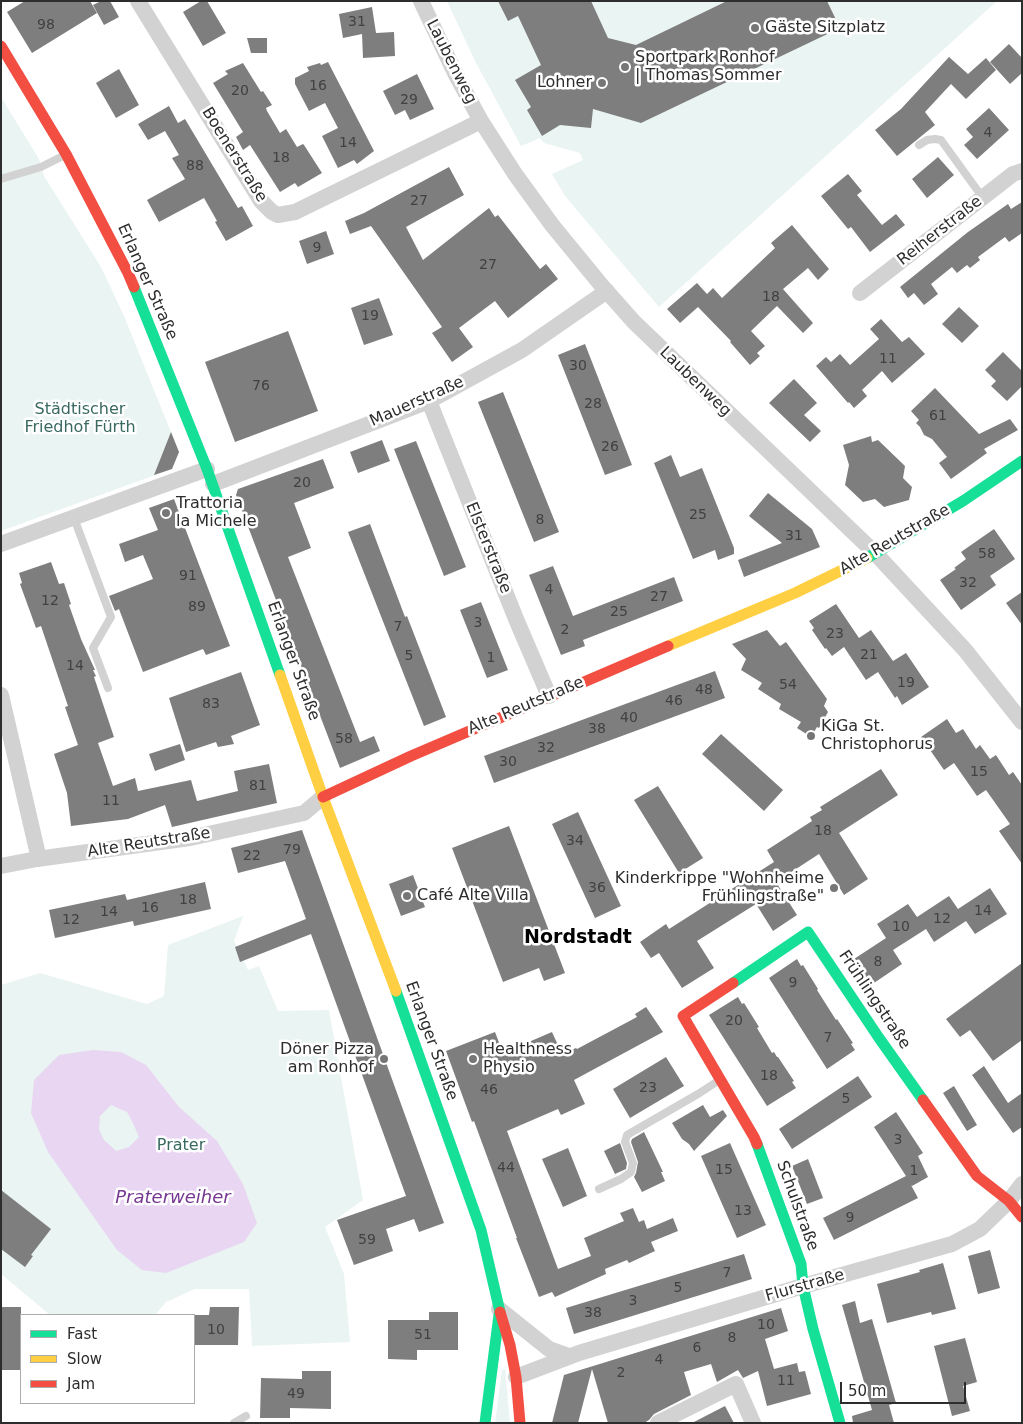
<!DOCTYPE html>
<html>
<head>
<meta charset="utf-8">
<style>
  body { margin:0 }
  #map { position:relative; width:1023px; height:1424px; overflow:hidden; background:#fff; font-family:"DejaVu Sans",sans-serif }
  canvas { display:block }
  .frame { position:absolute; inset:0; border:2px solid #2d2d2d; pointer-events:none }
  .legend { position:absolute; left:20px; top:1314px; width:175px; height:90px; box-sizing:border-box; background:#fff; border:1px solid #ababab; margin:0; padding:6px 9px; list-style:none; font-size:15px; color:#2d2d2d }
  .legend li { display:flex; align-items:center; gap:10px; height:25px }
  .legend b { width:25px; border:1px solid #ababab }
  .scale { position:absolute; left:840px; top:1382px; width:126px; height:22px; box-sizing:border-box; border:2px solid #2d2d2d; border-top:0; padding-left:6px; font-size:15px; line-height:18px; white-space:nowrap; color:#2d2d2d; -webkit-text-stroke:4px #fff; paint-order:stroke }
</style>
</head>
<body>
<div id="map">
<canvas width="1023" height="1424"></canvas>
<div class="frame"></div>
<ul class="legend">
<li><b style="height:6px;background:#16e098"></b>Fast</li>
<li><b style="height:6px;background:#ffcf43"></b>Slow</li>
<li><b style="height:6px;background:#f24e42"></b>Jam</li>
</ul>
<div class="scale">50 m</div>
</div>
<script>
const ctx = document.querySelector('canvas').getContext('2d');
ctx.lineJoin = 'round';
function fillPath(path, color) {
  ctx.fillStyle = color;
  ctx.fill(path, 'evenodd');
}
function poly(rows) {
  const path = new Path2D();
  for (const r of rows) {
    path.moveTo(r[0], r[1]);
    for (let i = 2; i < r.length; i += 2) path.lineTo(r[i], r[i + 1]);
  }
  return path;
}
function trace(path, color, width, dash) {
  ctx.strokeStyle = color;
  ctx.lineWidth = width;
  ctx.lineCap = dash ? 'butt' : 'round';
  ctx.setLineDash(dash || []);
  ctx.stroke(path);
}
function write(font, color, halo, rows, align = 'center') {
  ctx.font = font + ' "DejaVu Sans",sans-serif';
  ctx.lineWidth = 5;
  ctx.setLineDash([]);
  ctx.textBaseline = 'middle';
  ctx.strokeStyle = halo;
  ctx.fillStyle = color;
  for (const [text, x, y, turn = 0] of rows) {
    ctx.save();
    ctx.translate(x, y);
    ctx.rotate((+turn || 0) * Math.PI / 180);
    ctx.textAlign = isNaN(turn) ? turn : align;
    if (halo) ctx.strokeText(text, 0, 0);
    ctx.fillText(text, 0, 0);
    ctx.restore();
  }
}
fillPath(poly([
  [447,1,997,1,659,307,565,196,552,174,583,160,580,153,544,143,540,138,521,146,475,61],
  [1,97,39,159,44,176,101,267,124,316,179,452,172,469,1,531],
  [243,916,234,941,248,970,259,966,278,1011,329,1010,363,1200,325,1227,344,1274,350,1342,252,1346,249,1289,195,1289,166,1302,155,1315,50,1315,1,1274,1,985,40,973,147,1004,164,996,168,945],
  [505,1369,510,1423,495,1423,502,1370]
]), '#eaf4f2');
fillPath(poly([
  [93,1050,121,1052,146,1065,179,1107,217,1141,243,1184,257,1223,244,1242,166,1273,142,1270,117,1250,48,1152,31,1113,34,1080,59,1055],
  [111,1105,127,1112,133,1123,139,1137,129,1147,116,1151,104,1140,99,1130,100,1116]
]), '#e9d6f2');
fillPath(poly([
  [25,1,90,1,97,13,32,53,7,12],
  [101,1,110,1,119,17,104,25,93,5],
  [201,1,207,1,226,33,203,46,183,12],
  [498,1,591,1,608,38,636,45,727,1,827,1,840,28,641,123,593,109,591,128,560,125,542,136,527,110,531,107,515,80,541,65,518,16,508,21],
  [372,7,376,33,394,32,395,56,363,58,362,34,343,38,339,14],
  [247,38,267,38,267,53,251,53],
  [1009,44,1022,58,1022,73,1010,84,990,62],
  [949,57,968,74,986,58,996,70,966,99,951,84,925,112,935,125,897,156,875,130,901,109],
  [328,62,374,151,357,164,354,160,338,168,322,136,338,128,325,103,309,111,295,84,295,78,309,71,307,67,320,63,321,65],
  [243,63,261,92,263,91,272,105,266,108,267,111,280,133,286,129,297,147,303,144,304,145,322,173,298,187,295,183,280,192,250,145,243,150,236,137,243,132,213,83,228,74,225,71],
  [119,69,139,105,116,118,96,83],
  [417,74,434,109,410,120,405,110,395,115,383,91],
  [169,106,178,123,185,119,238,208,242,206,253,226,226,241,215,222,217,221,204,198,159,222,147,200,185,179,172,158,179,155,165,131,148,140,138,124],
  [989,108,1009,130,977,159,964,145,973,137,966,129],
  [938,157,954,175,927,198,912,179],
  [449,167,464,195,406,227,423,260,489,208,495,217,498,215,540,269,546,264,558,279,508,318,495,301,459,328,473,347,452,362,432,333,442,327,371,226,350,234,345,221,364,213],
  [848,174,862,191,857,195,882,225,896,214,905,225,870,252,851,227,848,229,821,196],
  [1022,202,1022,233,1009,242,1005,237,978,257,980,260,970,268,967,265,957,273,952,267,931,284,938,294,924,305,914,293,908,298,900,287,968,232,1008,204,1011,209],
  [792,225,829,269,818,280,808,268,783,289,813,323,803,333,777,306,751,331,765,346,757,353,760,356,750,365,730,342,731,341,698,307,680,323,667,309,697,283,707,294,713,288,722,298,775,248,771,243],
  [326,231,334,254,307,264,299,241],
  [379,298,393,335,364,345,351,308],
  [959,307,979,326,962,343,942,324],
  [881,319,902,342,909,337,925,354,892,383,882,371,862,390,867,396,854,408,849,402,848,403,816,366,826,357,831,362,840,354,850,365,879,339,870,329],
  [288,331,318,411,235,442,205,362],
  [585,344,632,465,605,475,558,355],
  [1003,352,1022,371,1022,386,1007,401,991,386,996,381,985,370],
  [794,379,817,403,804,415,821,431,810,442,769,403],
  [935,388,979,434,1010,419,1018,430,984,449,987,453,951,479,939,463,947,457,932,439,924,435,920,427,916,423,919,420,911,411],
  [503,392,559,532,534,542,478,402],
  [171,432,179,452,172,469,154,475],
  [871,436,872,442,878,440,905,466,903,478,912,487,909,500,884,507,875,499,863,502,845,485,849,465,843,445],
  [382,440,390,461,358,473,350,452],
  [416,441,466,567,444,576,394,449],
  [671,455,680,477,702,468,734,548,734,554,718,560,715,550,693,559,654,463],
  [323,459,334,488,294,503,311,548,288,557,360,742,374,736,380,751,340,768,236,495,238,489],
  [768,493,812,529,820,547,744,577,738,560,782,543,749,516],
  [174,499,230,646,206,655,203,649,143,672,119,609,115,611,109,596,153,579,143,555,125,562,119,544,158,530,149,508],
  [370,524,405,617,407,616,446,717,424,726,348,532],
  [994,529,1015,559,990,576,996,585,961,610,940,580,956,569,954,568,966,559,961,552],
  [51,562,59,584,64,583,71,604,69,605,81,639,95,670,93,670,96,676,94,677,114,737,98,743,113,786,135,778,138,791,191,780,197,801,238,791,234,771,269,764,277,803,172,827,165,805,128,819,71,826,67,793,54,754,78,745,65,707,68,706,41,626,36,628,20,584,22,583,19,573],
  [553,566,573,616,674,577,683,601,583,640,585,646,561,655,529,575],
  [1022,592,1022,625,1006,603],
  [481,602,508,670,487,678,460,610],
  [836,604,859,638,871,630,893,661,906,653,929,687,902,705,897,696,895,698,878,672,866,680,844,647,832,656,826,648,825,649,812,630,814,628,809,621],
  [767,630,780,646,786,642,827,699,824,706,828,712,819,728,817,727,811,737,797,728,801,722,779,709,781,704,758,689,762,683,741,670,746,659,732,644],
  [715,671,725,698,494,783,484,756],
  [241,672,260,725,231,736,234,744,218,747,216,742,186,752,169,698],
  [947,719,956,733,963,729,976,749,980,745,990,759,996,755,1009,775,1013,772,1022,785,1022,864,999,831,1010,824,986,790,977,796,954,763,944,770,921,737],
  [721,734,783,790,764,811,702,754],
  [180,744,185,760,155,771,149,754],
  [881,769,898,795,839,833,868,879,844,895,819,854,776,882,797,915,773,931,756,904,697,941,714,968,682,988,659,953,651,958,640,942,666,924,669,929,774,862,767,850,812,821,810,817,822,810,820,807],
  [658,786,703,858,679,873,634,800],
  [578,812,621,906,595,918,552,824],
  [509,826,565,973,544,981,539,968,503,982,452,848],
  [302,830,444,1223,419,1232,414,1219,386,1229,393,1251,354,1265,337,1220,406,1196,311,934,240,962,235,947,306,919,285,861,238,873,231,848],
  [413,875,425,907,401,916,389,884],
  [205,882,211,909,134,926,133,921,55,938,49,910,125,894,127,900],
  [990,888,1007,914,975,934,966,921,934,942,926,929,893,950,902,964,871,985,854,959,886,938,877,924,908,904,917,917,949,896,958,909],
  [797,959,801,966,803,965,818,989,817,990,836,1020,837,1019,853,1043,851,1044,855,1050,827,1069,769,978],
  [1022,963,1022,1040,993,1061,970,1030,960,1037,946,1019],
  [738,997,742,1004,744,1003,759,1027,757,1028,772,1053,774,1052,777,1057,778,1057,794,1081,792,1082,796,1088,767,1106,709,1015],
  [646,1007,663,1032,574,1080,585,1104,561,1115,558,1109,507,1131,558,1269,591,1256,584,1238,624,1221,620,1213,633,1208,639,1222,644,1220,647,1229,673,1218,678,1231,651,1242,655,1251,629,1263,627,1260,605,1269,606,1274,555,1297,552,1292,539,1297,516,1238,517,1238,474,1121,472,1122,446,1051,495,1032,503,1053,552,1032,562,1054,576,1048,577,1049,637,1017,635,1014],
  [666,1057,684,1086,630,1118,613,1089],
  [984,1066,1008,1103,1022,1093,1022,1127,1013,1133,972,1075],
  [858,1076,872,1097,792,1149,779,1129],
  [954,1086,977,1125,967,1131,943,1093],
  [703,1105,710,1117,723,1110,727,1116,694,1151,689,1144,682,1139,672,1123],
  [896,1112,923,1153,918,1156,928,1177,912,1186,911,1185,918,1198,834,1240,823,1218,906,1176,874,1127],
  [644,1132,663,1172,661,1172,665,1181,642,1192,634,1177,636,1173,638,1162,631,1142,632,1139],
  [620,1143,627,1163,626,1169,615,1174,604,1151],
  [730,1143,766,1225,737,1238,701,1156],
  [568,1148,587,1196,563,1207,542,1159],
  [808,1159,823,1198,807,1204,792,1166],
  [1,1190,51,1229,31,1255,33,1256,25,1267,1,1249],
  [990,1250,1000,1288,978,1294,968,1256],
  [744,1254,752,1279,574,1334,566,1308],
  [943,1263,956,1309,932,1315,931,1312,887,1323,877,1284,920,1272,919,1270],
  [855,1301,860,1323,872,1319,896,1403,889,1405,894,1423,853,1423,852,1416,872,1410,842,1305],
  [1,1307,21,1307,21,1370,1,1370],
  [210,1307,239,1307,238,1345,194,1345,194,1315,209,1315],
  [781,1308,788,1331,765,1339,774,1369,797,1363,799,1372,805,1371,811,1394,767,1406,758,1371,743,1378,738,1370,717,1382,711,1364,684,1372,691,1395,654,1414,649,1420,644,1423,608,1423,592,1369,578,1423,552,1423,564,1375],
  [429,1312,458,1312,458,1350,417,1350,417,1360,388,1359,388,1320,429,1320],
  [965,1338,977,1382,963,1386,970,1411,952,1416,934,1346],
  [302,1371,331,1371,331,1409,290,1408,290,1418,260,1418,261,1378,302,1379],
  [725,1406,734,1423,692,1423]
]), '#7e7e7e');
trace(poly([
  [919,145,927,140,935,139,941,140,983,198],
  [1,179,41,167,65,155],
  [74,518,111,617,93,648,108,688],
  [599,1189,621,1179,631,1172,633,1163,625,1142,627,1135,698,1094,718,1081],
  [234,1423,246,1416]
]), '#d2d2d2', 8);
trace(poly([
  [138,1,261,201,272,212,278,215,295,212,481,121],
  [421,1,456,75,481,121,515,174,552,225,602,286,634,322,876,554,965,650,1022,722],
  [860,293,1013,174,1022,171],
  [429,401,516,619,549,696],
  [213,484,429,401,522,350,607,291],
  [1,544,207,469],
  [1,695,39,859],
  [1,866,37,859,190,838,304,813,323,797],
  [499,1309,549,1349,569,1356],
  [516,1377,579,1353,803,1286,952,1244,980,1229,1009,1201,1022,1184],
  [658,1423,736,1384,753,1423]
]), '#d2d2d2', 16);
trace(poly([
  [134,287,207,469,280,675],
  [867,558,963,501,1022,461],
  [733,983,808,932,879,1038,923,1100],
  [396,991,481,1230,500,1312],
  [757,1144,801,1264,803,1286,813,1329,840,1423],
  [485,1423,499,1315]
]), '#16e098', 11);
trace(poly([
  [668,646,795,593,867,558],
  [280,675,323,797,396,991]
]), '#ffcf43', 11);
trace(poly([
  [1,46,66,154,128,273,134,287],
  [323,797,411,756,668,646],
  [733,983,683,1016,754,1137,757,1144],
  [923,1100,977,1176,1009,1201,1022,1217],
  [500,1312,510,1345,516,1377,520,1423]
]), '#f24e42', 11);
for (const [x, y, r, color] of [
  [755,28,5,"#767676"],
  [625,67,5,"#767676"],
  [602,83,5,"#767676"],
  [166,513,5,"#767676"],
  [811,736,5,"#767676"],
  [834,888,5,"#767676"],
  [407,896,5,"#767676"],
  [384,1059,5,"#767676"],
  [473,1059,5,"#767676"]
]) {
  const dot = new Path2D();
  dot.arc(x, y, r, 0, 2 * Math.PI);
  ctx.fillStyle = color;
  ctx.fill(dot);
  trace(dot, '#fff', 2);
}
write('14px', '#414141', null, [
  ["31",357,22],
  ["98",46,25],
  ["16",318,86],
  ["20",240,91],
  ["29",409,100],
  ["4",988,133],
  ["14",348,143],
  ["18",281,158],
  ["88",195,166],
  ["27",419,201],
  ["9",317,248],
  ["27",488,265],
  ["18",771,297],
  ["19",370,316],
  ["11",888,359],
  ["30",578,366],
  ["76",261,386],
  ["28",593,404],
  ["61",938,416],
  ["26",610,447],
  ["20",302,483],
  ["25",698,515],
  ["8",540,520],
  ["31",794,536],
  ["58",987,554],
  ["91",188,576],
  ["32",968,583],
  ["4",549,590],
  ["27",659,597],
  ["12",50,601],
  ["89",197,607],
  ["25",619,612],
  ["3",478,623],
  ["7",398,627],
  ["2",565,630],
  ["23",835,634],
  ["21",869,655],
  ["5",409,656],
  ["1",491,658],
  ["14",75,666],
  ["19",906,683],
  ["54",788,685],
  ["48",704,690],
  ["46",674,701],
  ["83",211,704],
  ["40",629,718],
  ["38",597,729],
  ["58",344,739],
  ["32",546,748],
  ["30",508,762],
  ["15",979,772],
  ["81",258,786],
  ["11",111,801],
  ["18",823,831],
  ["34",575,841],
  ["79",292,850],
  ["22",252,856],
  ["36",597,888],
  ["18",188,900],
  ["16",150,908],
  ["14",983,911],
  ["14",109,912],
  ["12",942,919],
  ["12",71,920],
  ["10",901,927],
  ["8",878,962],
  ["9",793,983],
  ["20",734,1021],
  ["7",828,1038],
  ["18",769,1076],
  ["23",648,1088],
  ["46",489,1090],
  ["5",846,1099],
  ["3",898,1140],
  ["44",506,1168],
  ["15",724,1170],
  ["1",914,1171],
  ["13",743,1211],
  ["9",850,1218],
  ["59",367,1240],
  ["7",727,1273],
  ["5",678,1288],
  ["3",633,1301],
  ["38",593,1313],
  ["10",766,1325],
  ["10",216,1330],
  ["51",423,1335],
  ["8",732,1338],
  ["6",697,1348],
  ["4",659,1360],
  ["2",621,1373],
  ["11",786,1381],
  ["49",296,1394]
]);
write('16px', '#2d2d2d', '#fff', [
  ["Gäste Sitzplatz",765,28],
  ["Sportpark Ronhof",635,58],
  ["| Thomas Sommer",635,76],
  ["Lohner",592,83,"right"],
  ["Trattoria",176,504],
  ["la Michele",176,522],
  ["KiGa St.",821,727],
  ["Christophorus",821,745],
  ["Kinderkrippe \"Wohnheime",824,879,"right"],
  ["Frühlingstraße\"",824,897,"right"],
  ["Café Alte Villa",417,896],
  ["Döner Pizza",374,1050,"right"],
  ["am Ronhof",374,1068,"right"],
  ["Healthness",483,1050],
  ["Physio",483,1068]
], 'left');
write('16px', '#2d2d2d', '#fff', [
  ["Laubenweg",451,62,63],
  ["Boenerstraße",234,155,58],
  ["Reiherstraße",940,231,-38],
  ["Erlanger Straße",147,282,66],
  ["Laubenweg",695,382,44],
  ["Mauerstraße",417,402,-24],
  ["Alte Reutstraße",895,540,-30],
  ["Elsterstraße",488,548,68],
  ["Erlanger Straße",293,661,70],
  ["Alte Reutstraße",526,706,-23],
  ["Alte Reutstraße",149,843,-9],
  ["Frühlingstraße",874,1000,56],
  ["Erlanger Straße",431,1041,70],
  ["Schulstraße",797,1206,70],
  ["Flurstraße",805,1286,-16]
]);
write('16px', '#396a62', '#fff', [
  ["Städtischer",80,410],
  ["Friedhof Fürth",80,428],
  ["Prater",181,1146]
]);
write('italic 18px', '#763892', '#fff', [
  ["Praterweiher",173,1198]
]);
write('bold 19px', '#000', '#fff', [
  ["Nordstadt",578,938]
]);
</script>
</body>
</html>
